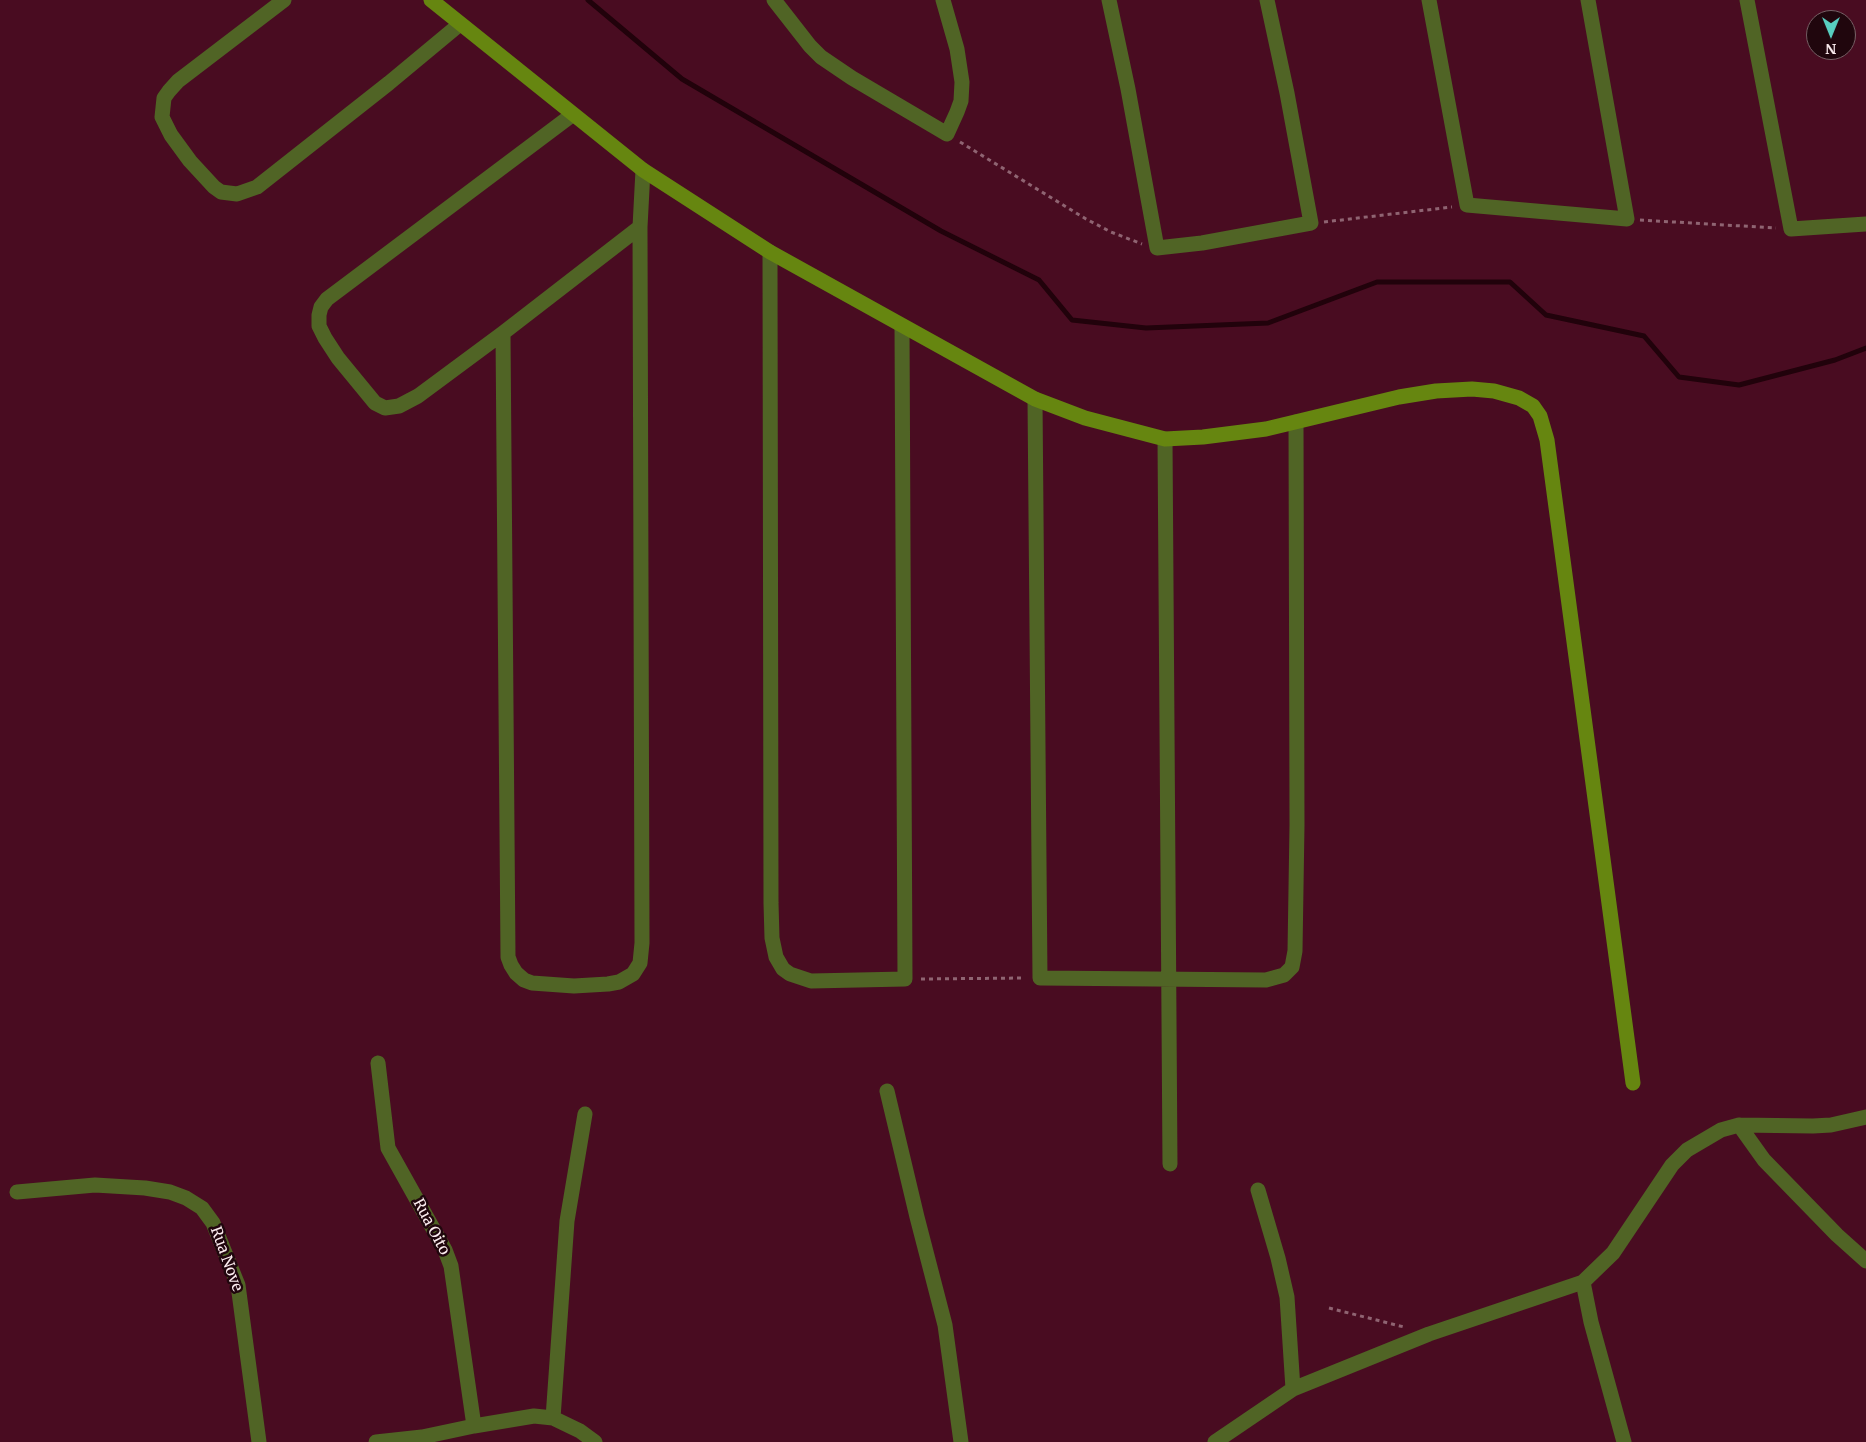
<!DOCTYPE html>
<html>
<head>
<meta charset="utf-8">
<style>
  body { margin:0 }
  #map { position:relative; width:1866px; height:1442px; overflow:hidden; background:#490c21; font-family:Merriweather,serif }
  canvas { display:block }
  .north { position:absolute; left:1806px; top:10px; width:50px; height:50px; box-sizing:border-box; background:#20060d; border:1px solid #786267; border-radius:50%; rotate:180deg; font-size:14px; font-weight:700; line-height:20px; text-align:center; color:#fcecef }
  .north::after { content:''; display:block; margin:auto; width:18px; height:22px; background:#58cec0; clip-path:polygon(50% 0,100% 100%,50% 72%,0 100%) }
</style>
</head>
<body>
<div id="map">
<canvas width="1866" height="1442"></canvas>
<div class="north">N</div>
</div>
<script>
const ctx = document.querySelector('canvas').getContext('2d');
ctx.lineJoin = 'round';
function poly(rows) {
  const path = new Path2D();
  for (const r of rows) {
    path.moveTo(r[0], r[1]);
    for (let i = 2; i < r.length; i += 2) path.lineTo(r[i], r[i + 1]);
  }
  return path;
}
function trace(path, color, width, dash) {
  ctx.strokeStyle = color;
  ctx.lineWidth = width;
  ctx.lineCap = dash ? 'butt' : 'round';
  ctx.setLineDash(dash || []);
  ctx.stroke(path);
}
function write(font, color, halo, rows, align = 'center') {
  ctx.font = font + ' Merriweather,serif';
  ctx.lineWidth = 5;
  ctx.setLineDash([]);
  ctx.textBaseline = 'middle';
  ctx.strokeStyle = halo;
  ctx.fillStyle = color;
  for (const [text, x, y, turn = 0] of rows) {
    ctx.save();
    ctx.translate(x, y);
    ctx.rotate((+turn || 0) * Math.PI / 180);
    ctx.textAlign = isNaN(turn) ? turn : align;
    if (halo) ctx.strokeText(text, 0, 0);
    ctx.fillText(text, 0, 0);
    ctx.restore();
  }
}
trace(poly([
  [588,0,682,79,941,231,1039,280,1072,320,1146,328,1268,323,1377,282,1510,282,1546,315,1644,336,1679,377,1739,385,1835,360,1866,348]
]), '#21020b', 5);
trace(poly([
  [960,142,1086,219,1111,232,1142,244],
  [1640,220,1776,228],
  [1324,222,1452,207],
  [921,979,1024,978],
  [1329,1308,1404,1327]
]), '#8f6472', 3, [4, 4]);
trace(poly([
  [284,0,178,81,169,91,164,98,162,117,171,135,190,161,214,187,221,192,237,194,257,187,389,83,460,24],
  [774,0,810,46,821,57,852,78,947,134,957,112,961,101,962,82,957,49,943,0],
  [1109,0,1128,89,1157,248,1202,243,1311,223,1287,93,1267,0],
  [1429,0,1467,205,1627,219,1588,0],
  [1747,0,1791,229,1866,224],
  [572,115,327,299,321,307,319,315,319,326,325,338,338,358,375,403,385,408,399,406,418,396,503,333,640,227],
  [770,252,771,903,772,938,776,957,783,969,790,974,811,981,905,979,902,326],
  [503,333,508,957,511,965,516,973,524,980,532,983,574,986,608,984,619,982,633,974,640,963,642,943,640,227,643,170],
  [1035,399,1040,978,1266,980,1284,975,1292,967,1295,951,1297,825,1296,422],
  [1165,439,1170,1164],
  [378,1063,388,1148,445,1250,451,1266,474,1426],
  [887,1091,917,1217,945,1325,961,1442],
  [1739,1125,1764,1160,1837,1235,1866,1261],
  [1258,1190,1278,1258,1287,1297,1293,1389],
  [17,1192,95,1185,145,1188,170,1192,186,1198,202,1208,213,1223,238,1285,259,1442],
  [1583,1282,1591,1322,1624,1442],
  [553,1418,567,1221,585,1114],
  [376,1442,422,1437,474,1426,534,1416,553,1418,580,1431,595,1442],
  [1215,1442,1293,1389,1429,1334,1583,1282,1613,1253,1672,1165,1687,1150,1721,1130,1739,1125,1813,1126,1831,1125,1866,1117]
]), '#506425', 15);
trace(poly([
  [431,0,643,170,770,252,1035,399,1085,418,1165,439,1203,437,1266,429,1399,397,1436,391,1472,389,1494,391,1519,398,1533,406,1540,416,1547,440,1633,1083]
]), '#668610', 15);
write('15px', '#fcecef', '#20060d', [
  ["Rua Oito",431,1227,62],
  ["Rua Nove",226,1259,70]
]);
</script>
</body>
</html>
